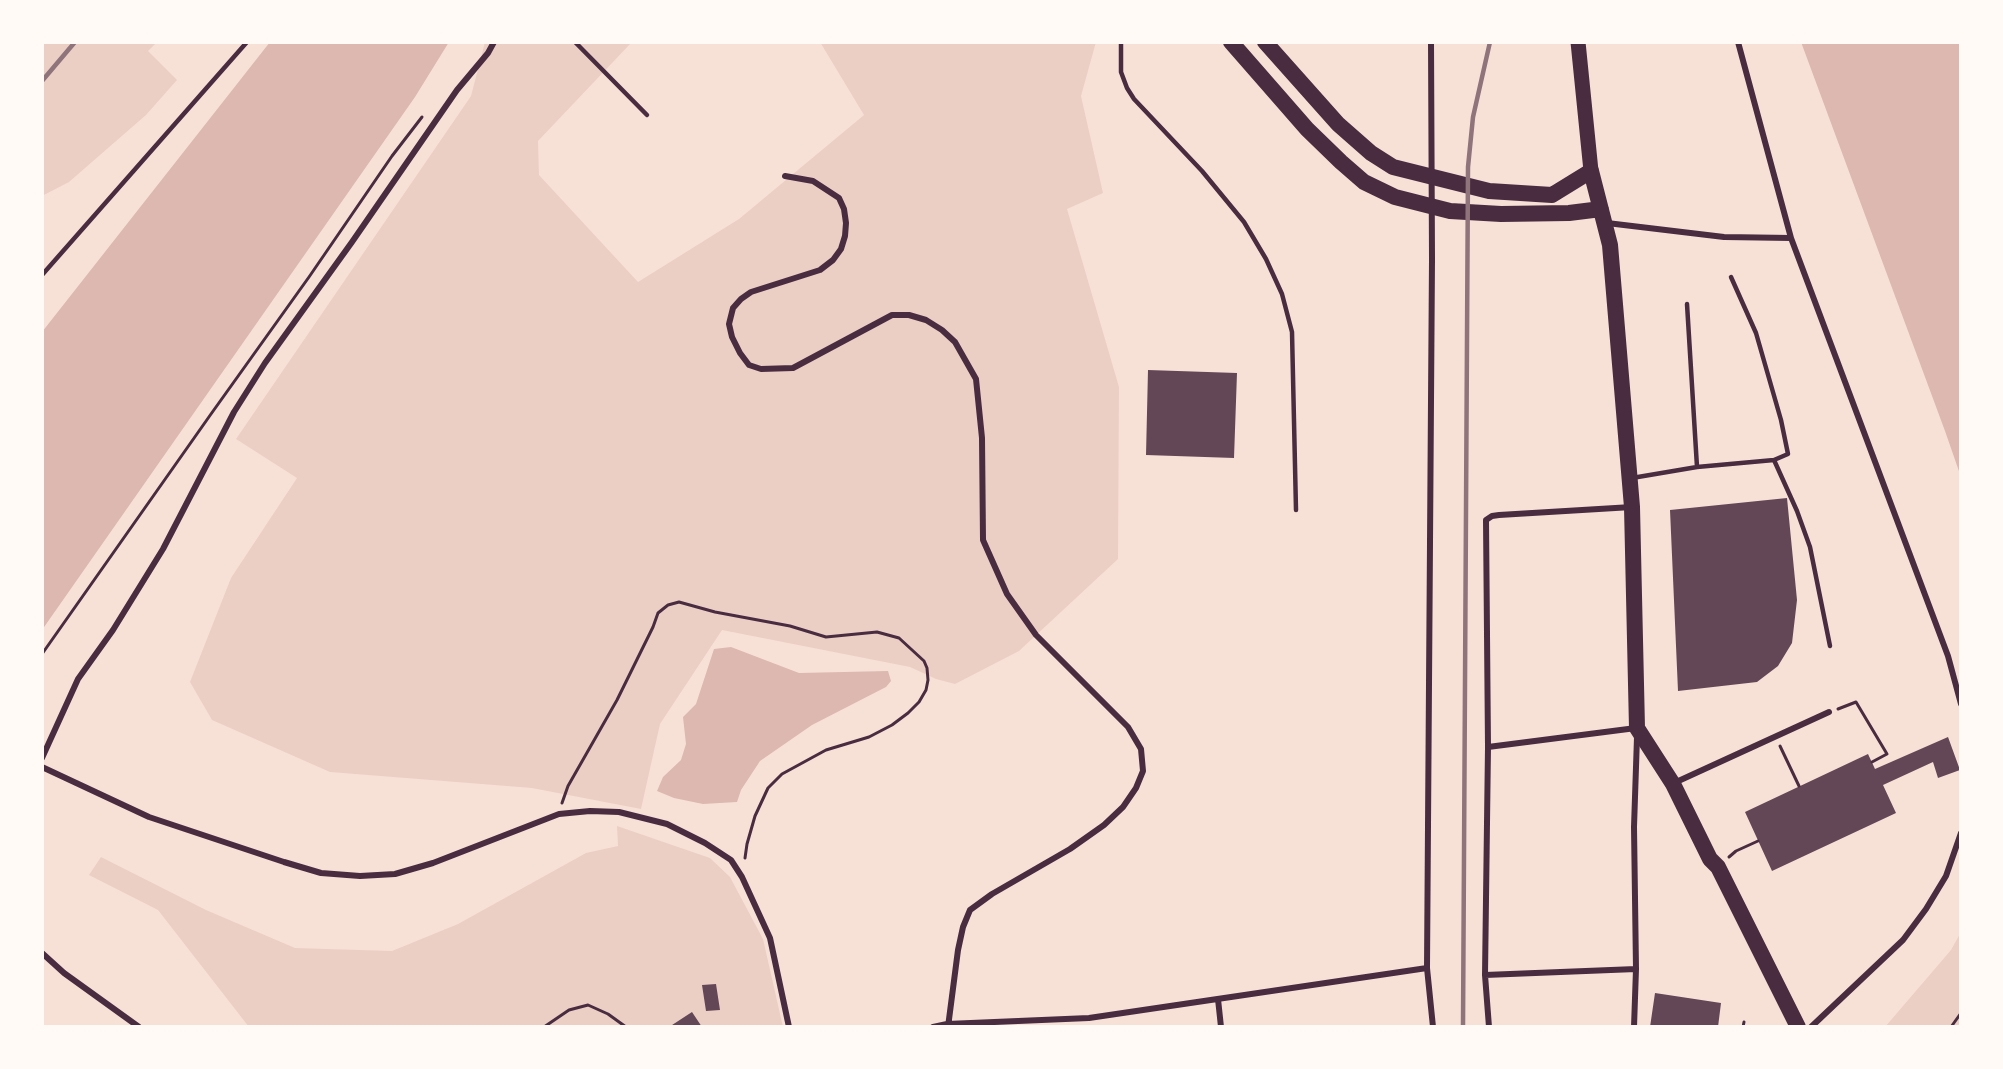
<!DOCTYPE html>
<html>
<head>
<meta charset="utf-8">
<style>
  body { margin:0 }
  #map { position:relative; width:2003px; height:1069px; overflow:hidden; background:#f7e1d7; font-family:"Playfair Display",serif }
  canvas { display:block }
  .frame { position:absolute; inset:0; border:44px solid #fffaf5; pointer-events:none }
</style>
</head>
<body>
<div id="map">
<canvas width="2003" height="1069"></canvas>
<div class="frame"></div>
</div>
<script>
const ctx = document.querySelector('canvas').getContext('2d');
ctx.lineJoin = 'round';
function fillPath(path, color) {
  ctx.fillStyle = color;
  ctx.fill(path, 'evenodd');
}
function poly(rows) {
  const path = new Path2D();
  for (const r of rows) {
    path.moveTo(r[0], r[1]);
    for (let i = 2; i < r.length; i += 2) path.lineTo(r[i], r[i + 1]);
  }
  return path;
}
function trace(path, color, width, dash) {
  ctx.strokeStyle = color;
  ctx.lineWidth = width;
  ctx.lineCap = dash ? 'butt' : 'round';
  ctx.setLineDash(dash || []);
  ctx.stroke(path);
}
fillPath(poly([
  [42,42,157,42,148,51,177,80,146,115,69,182,42,196],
  [485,42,632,42,538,141,539,175,638,282,739,219,864,115,820,42,1096,42,1081,96,1103,193,1067,209,1119,387,1118,559,1019,651,955,684,936,679,910,667,722,630,660,724,641,809,532,788,330,772,212,720,190,682,231,578,297,478,236,439,471,96],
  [617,826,710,858,730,877,763,939,783,1027,249,1027,158,910,89,875,101,857,206,910,295,948,392,951,458,924,586,853,618,846],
  [1961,932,1961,1022,1957,1027,1885,1027,1951,950]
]), '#ebcfc5');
fillPath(poly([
  [270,42,449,42,415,97,42,630,42,332],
  [1801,42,1961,42,1961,477,1945,431],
  [731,647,799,673,888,671,891,681,886,687,812,725,760,761,741,790,737,802,703,804,674,798,657,791,663,777,681,760,686,744,683,717,696,704,714,649]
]), '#dcb8b0');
fillPath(poly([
  [1148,370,1237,373,1234,458,1146,455],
  [1787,498,1797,600,1792,643,1778,666,1757,682,1678,691,1670,510],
  [1948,737,1960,770,1938,778,1933,762,1883,785,1896,813,1772,871,1745,812,1868,754,1875,769],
  [716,984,720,1010,706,1011,702,985],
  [1655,993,1721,1003,1718,1027,1650,1027],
  [692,1012,702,1027,669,1027]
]), '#644757');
trace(poly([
  [42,654,211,414,309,277,392,156,422,117],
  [1838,709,1856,702,1887,754,1872,762],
  [1780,746,1799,786],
  [562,803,568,786,617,700,653,627,658,613,668,605,679,602,715,612,790,626,826,637,877,632,899,638,924,661,927,668,928,680,926,690,919,702,908,713,892,725,869,737,826,750,782,774,768,788,755,816,747,844,745,858],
  [1729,857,1736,851,1758,841],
  [544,1027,569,1010,588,1005,608,1014,626,1027],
  [1743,1027,1744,1022],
  [1951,1027,1961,1013]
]), '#4a2c40', 3);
trace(poly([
  [575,42,647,115],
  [1121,42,1121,72,1127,88,1134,99,1202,171,1244,222,1266,259,1282,294,1292,332,1296,510],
  [42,275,247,42],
  [1687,304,1697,467],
  [1774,460,1797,511,1810,547,1830,646],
  [1632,478,1697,467,1774,460,1788,454,1781,420,1756,333,1731,277]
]), '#4a2c40', 4.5);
trace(poly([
  [1431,42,1432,259,1427,968,1433,1027],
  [1738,42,1791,238,1948,656,1961,704],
  [785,176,813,181,839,198,844,209,846,223,845,236,841,249,833,260,820,270,751,292,741,299,733,308,729,324,732,337,740,353,749,365,761,369,793,368,892,315,909,315,926,320,942,330,955,342,976,379,982,438,983,540,1007,594,1036,635,1128,727,1141,749,1143,771,1136,788,1123,807,1104,825,1070,849,992,894,970,910,963,927,958,950,948,1027],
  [1607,223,1724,237,1791,238],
  [1488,747,1636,728],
  [42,758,78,679,113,630,163,549,234,412,265,363,352,242,457,90,488,53,494,42],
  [42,767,149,817,284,862,321,873,360,876,395,874,433,863,559,814,590,811,619,812,667,824,705,843,731,860,742,877,770,938,789,1027],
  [1674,783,1829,712],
  [42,953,64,973,139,1027],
  [1485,975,1636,969],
  [1218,999,1221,1027],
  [933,1027,947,1024,1089,1018,1427,968],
  [1489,1027,1485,975,1488,747,1486,520,1492,516,1499,515,1632,507],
  [1634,1027,1636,969,1634,827,1637,737],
  [1811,1027,1903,940,1926,909,1946,876,1961,833]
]), '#4a2c40', 6);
trace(poly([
  [1578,42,1591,171]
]), '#4a2c40', 15);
trace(poly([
  [1231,42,1307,129,1341,162,1364,182,1395,197,1450,211,1501,214,1569,213,1601,209],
  [1265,42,1338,124,1371,153,1393,167,1489,191,1552,195,1591,171,1610,245,1632,507,1637,728,1673,784,1710,859,1718,867,1798,1027]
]), '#4a2c40', 16);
trace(poly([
  [42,81,75,42],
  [1463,1027,1468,167,1473,117,1490,42]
]), '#8f747c', 4.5);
</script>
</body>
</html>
